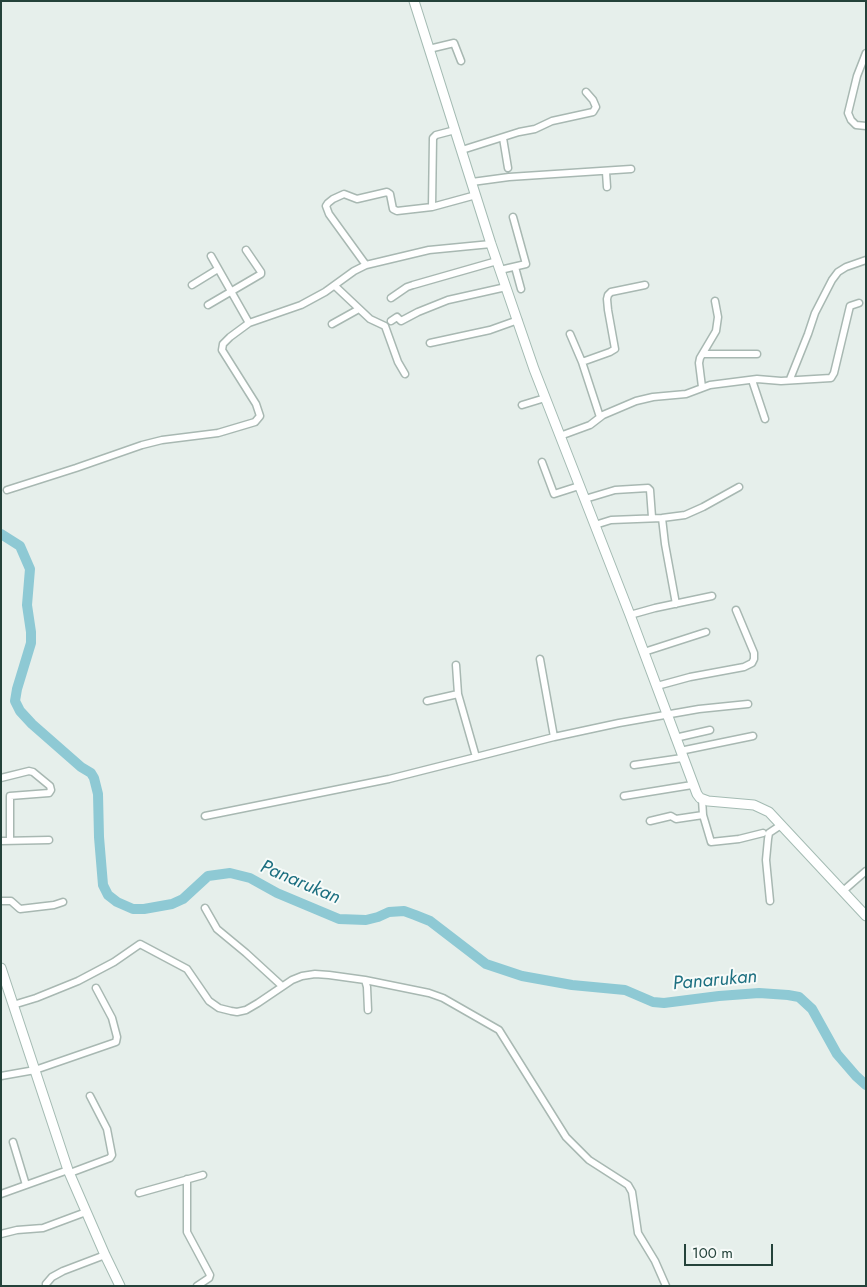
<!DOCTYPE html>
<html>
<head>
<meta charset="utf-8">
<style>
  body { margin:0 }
  #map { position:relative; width:867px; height:1287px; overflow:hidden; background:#e6efeb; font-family:Jost,sans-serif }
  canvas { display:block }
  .frame { position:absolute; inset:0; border:2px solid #24423a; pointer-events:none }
  .scale { position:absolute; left:684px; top:1244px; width:89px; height:22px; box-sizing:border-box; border:2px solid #24423a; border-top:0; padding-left:6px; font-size:15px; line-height:18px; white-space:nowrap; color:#24423a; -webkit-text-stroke:4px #f7fbf9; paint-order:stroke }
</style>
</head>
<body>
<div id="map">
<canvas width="867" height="1287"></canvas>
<div class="frame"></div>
<div class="scale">100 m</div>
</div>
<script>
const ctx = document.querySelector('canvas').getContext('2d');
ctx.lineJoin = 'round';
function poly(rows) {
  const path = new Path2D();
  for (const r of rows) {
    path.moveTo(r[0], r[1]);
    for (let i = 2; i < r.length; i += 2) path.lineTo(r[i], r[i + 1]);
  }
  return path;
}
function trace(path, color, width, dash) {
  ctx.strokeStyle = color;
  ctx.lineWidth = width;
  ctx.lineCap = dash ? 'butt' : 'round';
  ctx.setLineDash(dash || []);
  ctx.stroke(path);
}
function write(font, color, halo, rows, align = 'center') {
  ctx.font = font + ' Jost,sans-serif';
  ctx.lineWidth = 4;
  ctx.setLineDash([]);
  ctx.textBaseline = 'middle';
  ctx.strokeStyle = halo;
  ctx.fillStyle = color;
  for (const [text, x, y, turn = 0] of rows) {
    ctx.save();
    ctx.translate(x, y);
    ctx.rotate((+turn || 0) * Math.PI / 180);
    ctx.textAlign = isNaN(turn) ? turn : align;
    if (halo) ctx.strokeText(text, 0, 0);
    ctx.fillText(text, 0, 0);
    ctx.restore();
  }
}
trace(poly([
  [1,534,20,546,30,569,27,605,31,632,31,643,17,689,15,701,20,711,32,724,81,767,91,773,94,778,98,794,99,837,103,885,108,895,117,902,133,909,144,909,172,904,183,899,208,876,230,873,250,878,277,893,339,919,366,920,378,917,389,912,404,911,415,915,430,921,486,964,522,976,572,985,625,990,653,1002,664,1003,719,996,759,993,788,995,799,997,812,1009,837,1054,856,1076,866,1085]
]), '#8ec9d4', 10);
const street = poly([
  [429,49,454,43,461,61],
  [866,53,857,76,848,113,851,120,856,125,866,126],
  [503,138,508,168],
  [462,150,519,132,535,129,552,121,593,112,596,107,593,100,586,92],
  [606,172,607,187],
  [472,182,509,177,631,169],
  [432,207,433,138,436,135,455,130],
  [211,256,249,323],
  [366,265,329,214,326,206,328,203,333,199,344,194,357,199,387,192,390,194,393,209,397,211,432,207,476,195],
  [515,267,521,289],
  [500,270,526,264,513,217],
  [192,285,218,269],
  [335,286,370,319,385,326,398,362,405,374],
  [391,298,407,287,413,285,497,261],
  [208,305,261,274,261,272,246,250],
  [391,321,397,317,401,321,418,312,448,300,506,287],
  [332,324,359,309],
  [570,334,582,362],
  [430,343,490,330,518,320],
  [703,354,757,354],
  [790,379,808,334,815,313,832,280,838,272,846,267,866,260],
  [752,380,765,419],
  [702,387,699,363,700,358,716,331,718,317,715,301],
  [522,405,545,398],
  [600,417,582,362,610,352,615,349,608,310,607,299,608,295,611,292,645,285],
  [560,436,590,425,603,415,636,401,653,397,686,394,710,385,757,379,781,381,831,378,834,373,850,306,859,303],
  [542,462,554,494,579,486],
  [7,490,76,468,142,445,162,440,218,433,255,422,260,416,256,404,222,350,223,344,230,337,249,323,301,305,325,292,354,271,366,265,429,250,491,244],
  [585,499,615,490,648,488,650,490,652,517],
  [662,518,665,544,676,604],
  [595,525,611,520,662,518,685,515,703,507,739,487],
  [630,615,655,608,712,596],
  [644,652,706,632],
  [540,659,554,737],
  [456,665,458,694,476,757,554,737,619,723,699,709,748,704],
  [657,686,690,677,744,667,752,663,754,659,754,653,736,610],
  [427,701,458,694],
  [675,738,710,730],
  [680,751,753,736],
  [634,765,682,758],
  [1,778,29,771,33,772,50,786,51,790,49,793,10,796,10,840],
  [624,796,692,785],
  [702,799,703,815,711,842,739,839,763,833],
  [205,816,389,779,476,757],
  [650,821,671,816,676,819,703,815],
  [1,841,49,840],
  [843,891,866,871],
  [1,901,11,901,20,909,54,905,63,902],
  [770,901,766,860,768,839,769,833,781,825],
  [205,908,217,929,246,953,282,986],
  [365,980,367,987,368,1010],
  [13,1005,36,998,78,981,114,962,140,944,187,969,209,1001,219,1008,231,1011,237,1012,246,1010,258,1003,292,980,302,976,315,974,329,975,365,980,429,993,443,998,499,1030,566,1137,589,1160,628,1185,632,1192,638,1233,655,1261,666,1286],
  [1,1076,35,1070,116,1042,117,1037,112,1018,96,988],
  [13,1142,26,1185],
  [70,1173,110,1158,112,1155,107,1129,90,1096],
  [187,1179,187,1232,210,1275,209,1278,197,1286],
  [139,1193,203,1175],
  [1,1194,68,1170],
  [1,1234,17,1230,43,1228,86,1212],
  [46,1284,52,1277,63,1271,105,1255]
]);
const secondary = poly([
  [414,1,491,244,534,369,630,615,697,794,700,798,708,801,754,805,769,812,866,916],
  [1,968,68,1170,105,1255,120,1286]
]);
trace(street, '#a8b8b2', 9);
trace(secondary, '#a4bbb3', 11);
trace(street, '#fff', 6);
trace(secondary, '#fff', 9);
write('italic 19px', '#1c6f80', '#f7fbf9', [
  ["Panarukan",300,883,23],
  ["Panarukan",715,981,-5]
]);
</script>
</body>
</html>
